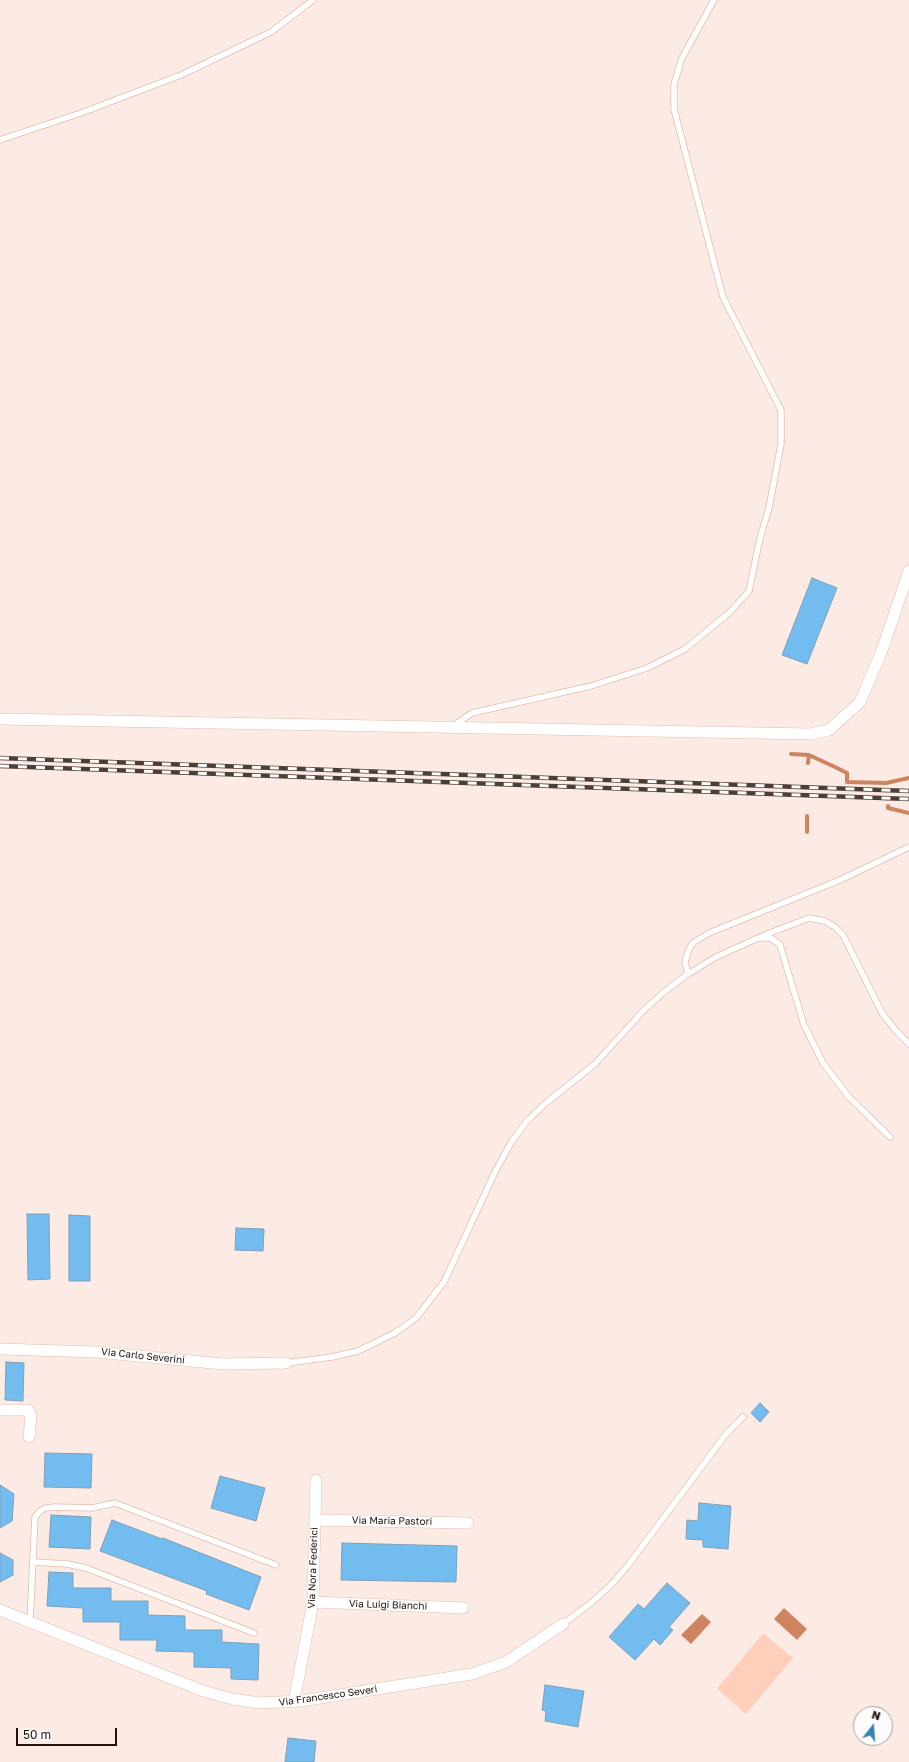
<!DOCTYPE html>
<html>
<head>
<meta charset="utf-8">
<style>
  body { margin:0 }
  #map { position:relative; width:909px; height:1762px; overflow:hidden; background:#fbebe4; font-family:"Golos Text",sans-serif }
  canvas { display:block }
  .north { position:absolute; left:853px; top:1706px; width:40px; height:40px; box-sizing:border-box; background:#fcfcfc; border:1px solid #a49f9c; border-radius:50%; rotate:17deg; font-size:11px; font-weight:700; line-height:16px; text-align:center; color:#21140d }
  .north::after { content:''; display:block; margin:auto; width:14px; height:18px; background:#3583b5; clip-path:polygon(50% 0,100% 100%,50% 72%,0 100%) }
  .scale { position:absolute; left:16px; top:1728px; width:101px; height:18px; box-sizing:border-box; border:2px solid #21140d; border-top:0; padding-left:5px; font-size:12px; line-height:14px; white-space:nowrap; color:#21140d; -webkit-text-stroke:3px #fcfcfc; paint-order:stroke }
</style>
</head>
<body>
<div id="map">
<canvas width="909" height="1762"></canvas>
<div class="north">N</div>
<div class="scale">50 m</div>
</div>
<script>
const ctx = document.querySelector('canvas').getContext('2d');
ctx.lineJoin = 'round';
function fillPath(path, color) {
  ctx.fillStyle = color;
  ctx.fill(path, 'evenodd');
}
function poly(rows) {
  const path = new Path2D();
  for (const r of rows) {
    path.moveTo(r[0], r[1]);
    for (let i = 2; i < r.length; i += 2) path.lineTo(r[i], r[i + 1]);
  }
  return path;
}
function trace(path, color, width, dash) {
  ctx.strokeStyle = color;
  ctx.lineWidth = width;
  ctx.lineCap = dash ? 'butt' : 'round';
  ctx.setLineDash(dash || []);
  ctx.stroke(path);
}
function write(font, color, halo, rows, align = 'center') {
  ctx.font = font + ' "Golos Text",sans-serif';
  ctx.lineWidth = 3;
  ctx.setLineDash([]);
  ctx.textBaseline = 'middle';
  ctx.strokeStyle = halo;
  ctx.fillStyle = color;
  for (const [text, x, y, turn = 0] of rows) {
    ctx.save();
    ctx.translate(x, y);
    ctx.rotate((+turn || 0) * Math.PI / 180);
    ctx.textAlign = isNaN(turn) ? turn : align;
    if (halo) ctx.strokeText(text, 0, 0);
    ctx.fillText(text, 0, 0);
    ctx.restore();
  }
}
fillPath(poly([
  [763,1633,793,1658,746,1714,717,1689]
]), '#fed0bb');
fillPath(poly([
  [784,1608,807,1629,797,1640,774,1619],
  [702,1614,711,1622,691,1644,681,1635]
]), '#cf845f');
trace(poly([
  [791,754,809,755,835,767,847,773,847,782,886,783,909,778],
  [808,763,809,755],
  [888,806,888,808,909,813],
  [807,816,807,832]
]), '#cf845f', 4);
const building = poly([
  [812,578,837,588,807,664,782,655,812,578],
  [27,1214,49,1214,50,1279,28,1280,27,1214],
  [69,1215,90,1216,90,1281,69,1281,69,1215],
  [236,1228,264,1229,263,1251,235,1250,236,1228],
  [6,1362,24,1363,23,1401,5,1400,6,1362],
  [760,1403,769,1412,760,1422,751,1413,760,1403],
  [45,1453,92,1454,91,1488,44,1487,45,1453],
  [220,1476,265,1488,256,1521,211,1508,220,1476],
  [0,1485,14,1494,12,1521,0,1528,0,1485],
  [699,1503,731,1506,728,1549,703,1547,703,1540,686,1539,687,1520,698,1521,699,1503],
  [51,1515,91,1517,90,1549,49,1547,51,1515],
  [112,1520,162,1539,163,1538,261,1577,249,1610,206,1594,207,1591,100,1551,112,1520],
  [342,1543,457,1546,456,1582,341,1580,342,1543],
  [0,1553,13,1560,13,1575,0,1582,0,1553],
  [49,1572,73,1573,73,1588,111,1588,111,1601,148,1601,148,1615,185,1616,185,1630,222,1630,222,1642,259,1644,258,1680,231,1679,231,1668,194,1667,194,1652,156,1651,157,1640,120,1640,120,1622,83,1622,83,1608,47,1606,49,1572],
  [667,1583,690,1603,669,1627,673,1630,660,1645,654,1639,635,1660,609,1637,638,1604,644,1609,667,1583],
  [545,1685,584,1691,578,1727,545,1721,546,1711,542,1710,545,1685],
  [288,1738,316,1741,314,1762,285,1762,288,1738]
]);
fillPath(building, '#72bcf0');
trace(building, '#809fb7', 1);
const lane = poly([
  [0,140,81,113,181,75,271,32,313,0],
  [453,726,472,713,591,686,647,668,685,649,729,613,749,591,760,538,769,508,781,444,781,410,723,297,674,109,674,84,682,58,714,0],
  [762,936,809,918,825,921,835,927,843,935,882,1013,897,1032,909,1044],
  [688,974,685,962,689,949,694,942,709,933,840,880,909,847],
  [286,1363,332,1357,358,1351,395,1333,416,1318,444,1282,495,1172,512,1141,527,1121,547,1102,595,1064,643,1011,665,991,688,974,716,957,758,938,771,938,780,945,804,1025,823,1063,848,1096,890,1137],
  [33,1562,67,1564,86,1568,254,1633],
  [30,1621,35,1517,40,1511,45,1508,55,1507,92,1508,115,1503,276,1565],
  [563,1624,591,1603,613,1583,629,1564,726,1434,743,1417]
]);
const street = poly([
  [0,719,810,734,829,730,860,702,881,653,909,571],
  [0,1349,96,1352,224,1364,286,1363],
  [0,1410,28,1410,31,1416,29,1437],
  [315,1520,468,1523],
  [313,1602,463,1608],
  [0,1610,203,1691,232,1699,259,1703,301,1701,472,1674,506,1662,563,1624],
  [294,1702,313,1602,316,1480]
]);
trace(lane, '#e2bdab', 7);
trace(street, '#e2bdab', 12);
trace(lane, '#fff', 5.5);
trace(street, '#fff', 11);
const rail = poly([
  [0,758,909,791],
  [0,766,909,799]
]);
trace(rail, '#4c3e37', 4.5);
trace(rail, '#fcfcfc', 3, [9]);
write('10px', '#21140d', '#fcfcfc', [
  ["Via Carlo Severini",143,1356,6],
  ["Via Maria Pastori",392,1521,1],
  ["Via Nora Federici",313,1568,-88],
  ["Via Luigi Bianchi",388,1605,2],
  ["Via Francesco Severi",328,1696,-8]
]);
</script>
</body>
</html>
